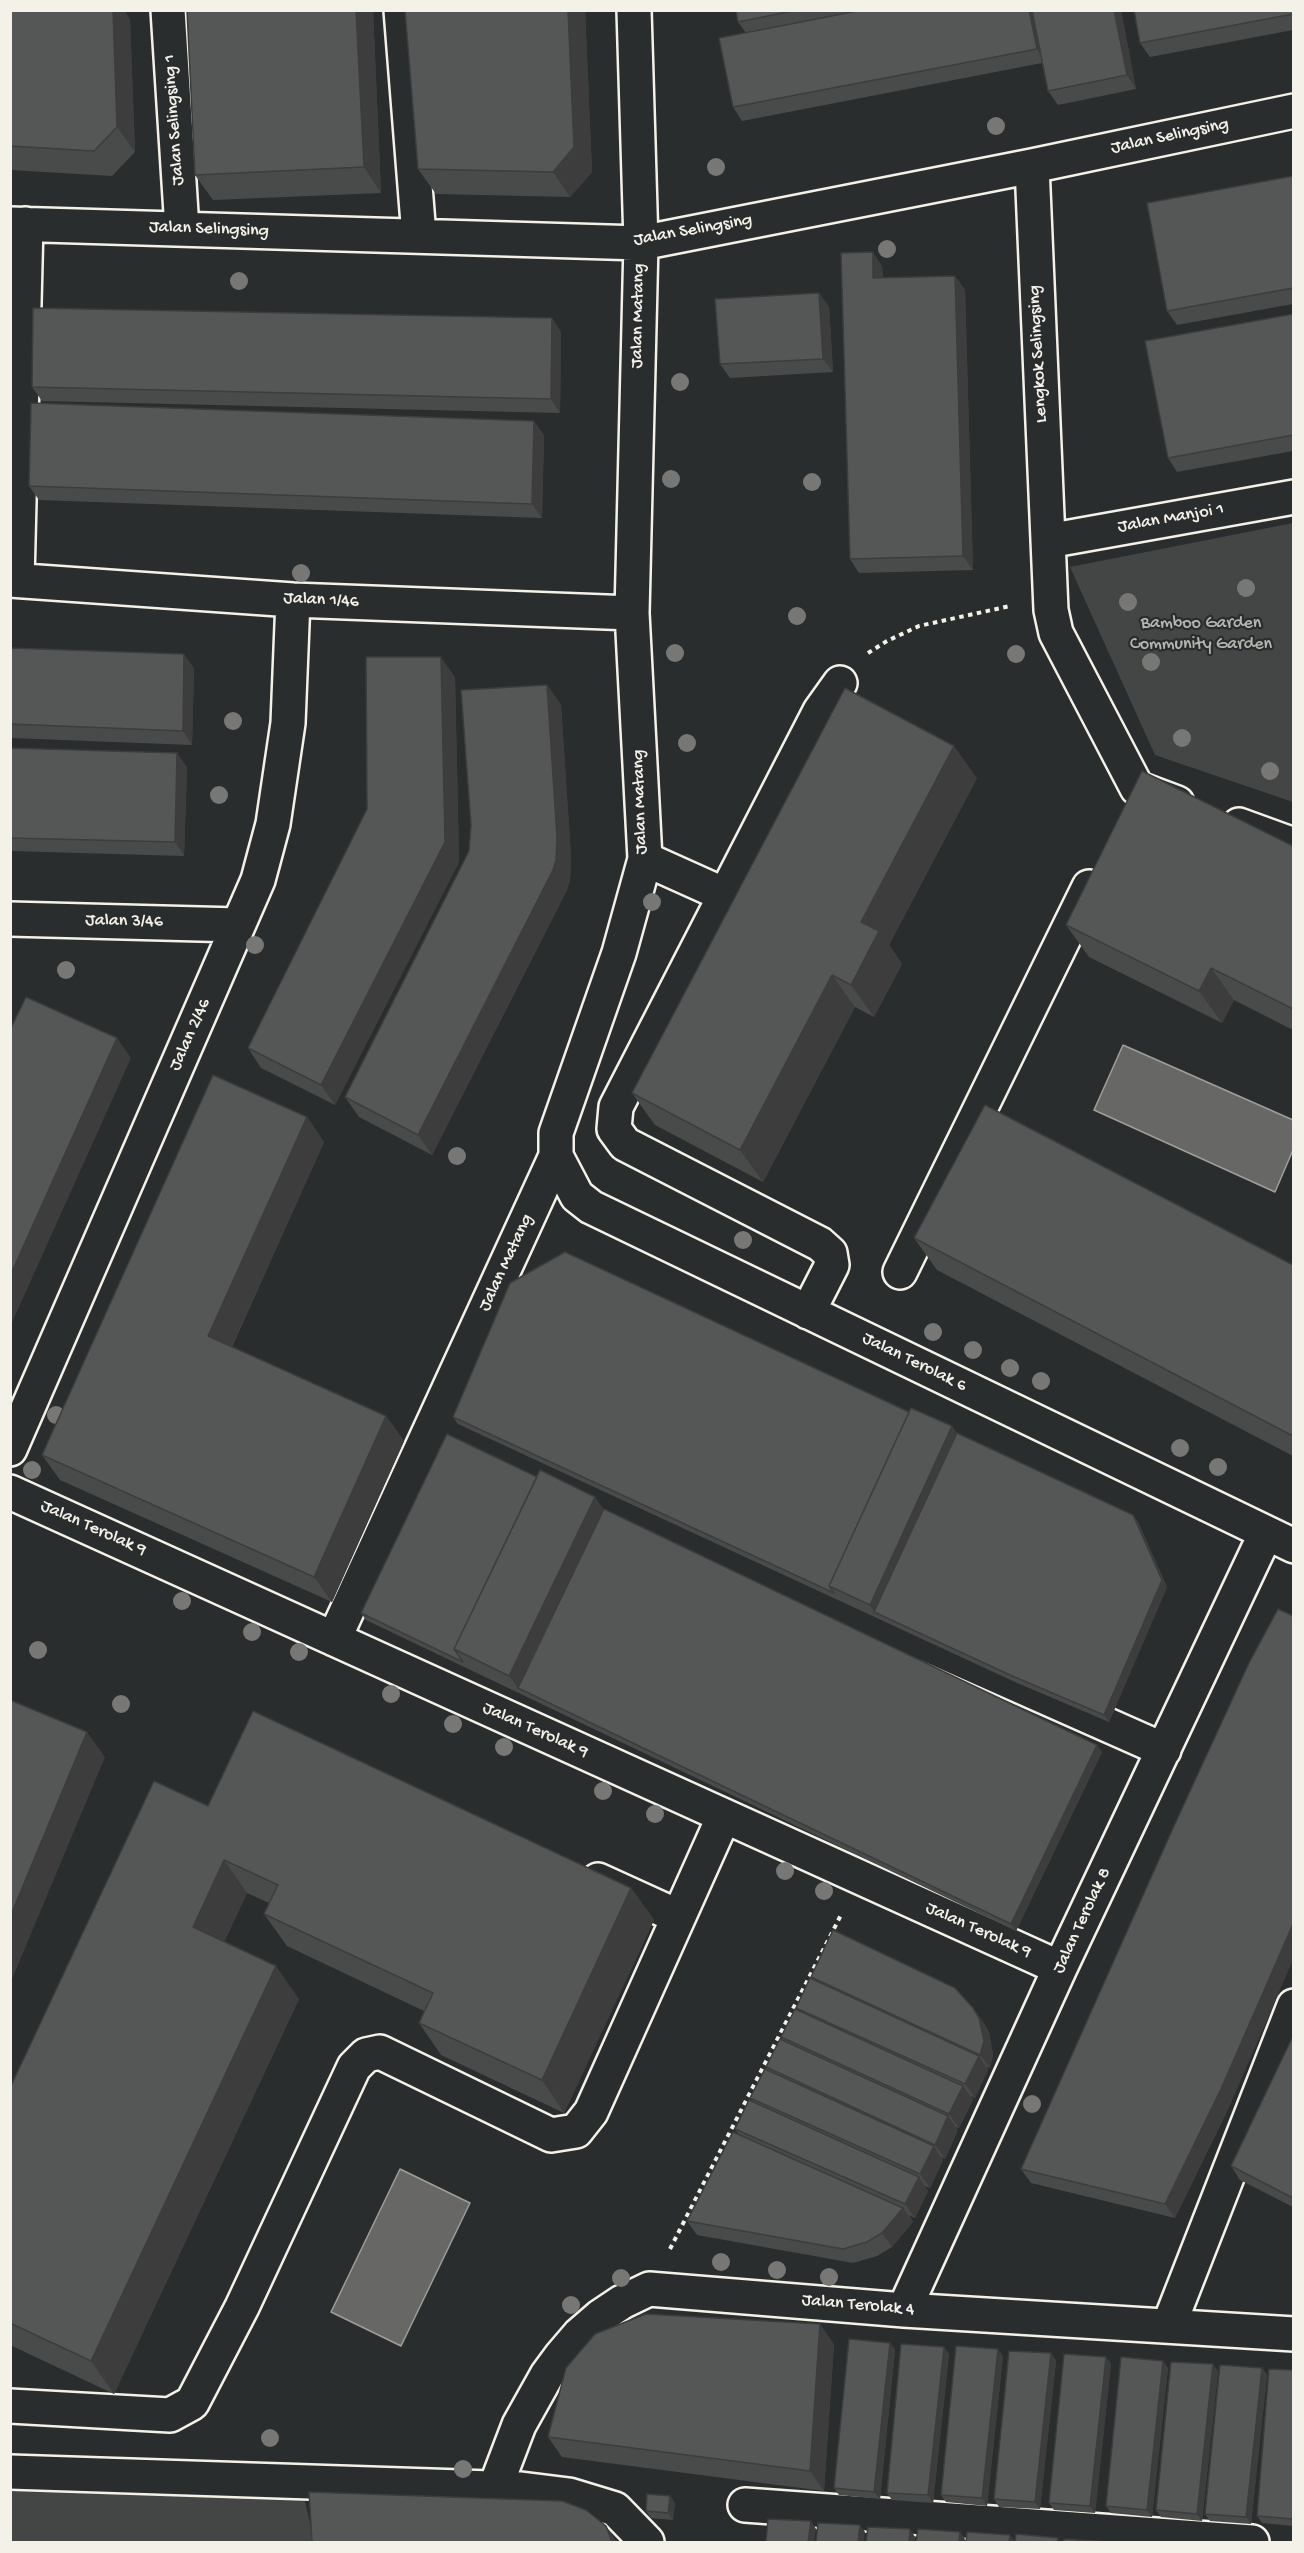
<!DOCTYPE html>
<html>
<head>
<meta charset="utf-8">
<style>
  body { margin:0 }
  #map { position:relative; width:1304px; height:2553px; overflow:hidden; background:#2a2d2e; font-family:"Gochi Hand",sans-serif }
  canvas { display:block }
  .frame { position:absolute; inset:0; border:12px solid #f4f1e8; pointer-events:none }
</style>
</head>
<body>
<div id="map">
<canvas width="1304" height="2553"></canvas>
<div class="frame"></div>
</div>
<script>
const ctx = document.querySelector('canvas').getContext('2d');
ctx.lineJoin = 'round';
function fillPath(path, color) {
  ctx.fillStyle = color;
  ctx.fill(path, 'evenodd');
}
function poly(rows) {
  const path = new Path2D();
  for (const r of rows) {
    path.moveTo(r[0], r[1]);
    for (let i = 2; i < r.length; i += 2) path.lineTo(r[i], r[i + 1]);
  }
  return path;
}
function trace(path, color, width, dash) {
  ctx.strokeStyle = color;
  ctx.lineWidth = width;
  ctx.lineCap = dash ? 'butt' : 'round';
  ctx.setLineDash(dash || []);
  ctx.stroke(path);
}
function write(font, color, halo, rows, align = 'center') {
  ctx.font = font + ' "Gochi Hand",sans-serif';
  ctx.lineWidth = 4.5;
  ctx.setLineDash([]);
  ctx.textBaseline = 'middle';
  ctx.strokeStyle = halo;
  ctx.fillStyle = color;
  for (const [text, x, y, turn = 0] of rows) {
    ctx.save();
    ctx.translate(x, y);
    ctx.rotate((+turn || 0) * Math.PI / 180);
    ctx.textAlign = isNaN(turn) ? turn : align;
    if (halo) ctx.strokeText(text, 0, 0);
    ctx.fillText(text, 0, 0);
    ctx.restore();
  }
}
fillPath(poly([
  [1293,523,1294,523,1293,802,1155,755,1070,567],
  [10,2482,246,2494,305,2501,314,2542,11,2542]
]), '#444645');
const water = poly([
  [1123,1045,1293,1120,1293,1150,1275,1192,1094,1110,1123,1045],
  [400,2169,470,2203,401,2346,331,2312,400,2169]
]);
fillPath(water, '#676866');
trace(water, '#9f9f9a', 1.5);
const minor = poly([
  [168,10,182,229],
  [401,10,419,236],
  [1032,166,1051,610,1056,633,1137,788,1177,803],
  [10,224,641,243,1032,166,1294,111],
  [1048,541,1294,497],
  [10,580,293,600,632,613],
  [17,580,26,224],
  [1239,825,1294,845],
  [645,859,725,895],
  [10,919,238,925],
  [556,1156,577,1196,591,1207,1294,1546],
  [900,1272,1089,887],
  [808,1312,832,1265,830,1253,820,1244,625,1144,614,1129,616,1107,820,711,840,683],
  [433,1426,1164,1750],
  [10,1449,258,880,273,824,288,723,293,600],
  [10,1492,1060,1968],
  [334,1639,556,1156,556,1133,619,953,645,859,632,613,641,243,634,10],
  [598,1880,677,1916],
  [904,2310,1060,1968,1266,1533],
  [1169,2325,1294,2006],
  [10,2406,170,2415,192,2403,242,2307,354,2067,366,2055,380,2052,551,2135,576,2131,591,2112,724,1816],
  [10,2472,521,2489,569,2495,615,2509,647,2542],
  [495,2488,519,2425,547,2375,561,2356,579,2335,601,2316,622,2302,649,2289,904,2310,1294,2334],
  [745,2505,1252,2542]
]);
trace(minor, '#f4f1e8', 38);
trace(poly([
  [868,653,887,641,919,626,1010,606],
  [670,2249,842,1913]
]), '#f4f1e8', 4, [4.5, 4.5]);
trace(minor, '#2a2d2e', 33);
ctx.fillStyle = '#777875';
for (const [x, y] of [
  [996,126],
  [716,167],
  [887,249],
  [239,281],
  [680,382],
  [671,479],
  [812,482],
  [301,573],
  [1246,588],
  [1128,602],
  [797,616],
  [675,653],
  [1016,654],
  [1151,662],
  [233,721],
  [1182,738],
  [687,743],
  [1270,771],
  [219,795],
  [652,902],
  [255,945],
  [66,970],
  [457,1156],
  [743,1240],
  [933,1332],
  [973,1350],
  [1010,1368],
  [1041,1381],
  [56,1415],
  [1180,1448],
  [1218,1467],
  [32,1470],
  [182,1601],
  [252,1632],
  [38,1650],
  [299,1652],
  [391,1694],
  [121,1704],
  [453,1724],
  [504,1747],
  [603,1791],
  [655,1814],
  [785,1871],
  [824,1891],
  [1032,2104],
  [721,2262],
  [777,2270],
  [829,2277],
  [621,2278],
  [571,2305],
  [270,2438],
  [463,2469]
]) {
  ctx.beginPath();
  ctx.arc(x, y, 9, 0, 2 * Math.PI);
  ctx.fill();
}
fillPath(poly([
  [10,10,130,19,135,152,112,176,10,170],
  [187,10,373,10,381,193,213,200,195,175],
  [405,10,585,10,592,172,570,197,436,194,418,169],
  [736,10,1121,10,1136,89,1058,105,1048,91,1042,63,742,121,733,107,746,33,738,22],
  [1293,10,1293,30,1150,57,1140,43],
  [1293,176,1293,304,1177,325,1167,311],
  [882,266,883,278,955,276,965,290,973,570,859,573,850,559],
  [819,293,829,307,833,372,730,378,720,364],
  [1293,314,1293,451,1177,472,1168,458],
  [561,332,560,413,42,401,32,387],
  [544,435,542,518,39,500,29,486],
  [10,648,194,668,192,745,10,738],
  [455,677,459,862,335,1105,261,1068,248,1048],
  [547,685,561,705,571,857,570,880,567,890,432,1155,359,1117,345,1097,469,851],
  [10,748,187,767,184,856,10,851],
  [977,778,889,945,902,964,874,1017,855,1007,763,1182,655,1125,632,1093],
  [1293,846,1293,1030,1234,1000,1222,1023,1089,957,1066,925],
  [307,1117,324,1142,232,1347,386,1416,404,1441,332,1602,60,1480,42,1455],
  [914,1238,1293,1265,1293,1456,937,1270],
  [909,1412,1133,1515,1138,1522,1167,1587,1109,1722,1015,1682,458,1424,453,1417],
  [604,1509,1102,1752,1016,1931,366,1620,361,1613],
  [208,1806,631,1888,654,1920,564,2113,441,2055,419,2023,424,2011,287,1946,264,1914,269,1903,247,1893,224,1942,299,1999,114,2394,10,2345,10,2088],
  [811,1977,973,2008,983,2022,989,2032,993,2055,990,2068,987,2067,988,2070,975,2098,971,2096,973,2100,959,2128,956,2127,958,2130,945,2159,942,2157,943,2160,930,2188,925,2186,928,2191,915,2218,909,2215,913,2222,892,2247,877,2256,853,2263,697,2235,687,2221,739,2135,735,2129,753,2102,750,2098,767,2070,766,2067,782,2040,781,2037,797,2010,796,2008,813,1980],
  [1293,2036,1293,2207,1240,2180,1231,2166],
  [1231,2103,1175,2218,1031,2183,1021,2169],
  [890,2343,895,2350,880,2499,839,2495,834,2488],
  [834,2344,824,2491,562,2457,548,2437],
  [944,2347,949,2354,933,2503,892,2500,887,2493],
  [1051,2353,1056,2361,1040,2509,999,2507,994,2499],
  [1003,2356,987,2506,946,2502,941,2495],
  [1106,2357,1111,2364,1095,2513,1054,2510,1049,2503],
  [1163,2361,1168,2368,1152,2517,1111,2513,1106,2506],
  [1262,2368,1267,2375,1251,2524,1210,2521,1205,2514],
  [1293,2370,1293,2526,1262,2523,1257,2516],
  [1218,2371,1202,2521,1161,2517,1156,2510],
  [670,2496,675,2503,673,2520,651,2518,646,2511]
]), '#494b4a');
fillPath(poly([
  [113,10,124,10,130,19,135,152,117,127],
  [356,10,373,10,381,193,364,167],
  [568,10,585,10,592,172,570,197,553,172],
  [1029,10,1036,10,1046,63,1037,49],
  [1114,10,1121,10,1136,89,1127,75],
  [873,252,882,266,883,292,873,278],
  [955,276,965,290,973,570,963,556],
  [819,293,829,307,833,372,823,359],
  [552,318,561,332,560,413,551,399],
  [534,421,544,435,542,518,532,504],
  [184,654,194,668,192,745,183,731],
  [441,657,455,677,459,862,335,1105,321,1085],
  [547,685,561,705,571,857,570,880,567,890,432,1155,418,1135],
  [954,746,977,778,889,945,902,964,874,1017,851,985,861,922],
  [177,753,187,767,184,856,175,842],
  [1211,968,1234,1000,1222,1023,1199,991],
  [832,975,855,1007,763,1182,740,1150],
  [117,1038,131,1058,10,1327,10,1276],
  [307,1117,324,1142,225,1361,208,1336],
  [386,1416,404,1441,332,1602,314,1577],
  [952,1426,962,1440,874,1612,870,1605],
  [595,1497,609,1517,518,1688,509,1676],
  [1133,1515,1138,1522,1167,1587,1109,1722,1104,1715],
  [87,1732,105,1757,10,1984,10,1917],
  [1097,1745,1102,1752,1016,1931,1011,1924],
  [224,1860,247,1893,216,1960,193,1927],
  [631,1888,654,1920,564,2113,542,2080],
  [1293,1924,1293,1960,1231,2103,1175,2218,1165,2204],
  [276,1966,299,1999,114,2394,91,2361],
  [973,2008,983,2022,989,2032,993,2055,990,2068,980,2055],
  [979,2056,988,2070,975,2098,965,2084],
  [963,2086,973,2100,959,2128,949,2114],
  [948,2116,958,2130,945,2159,935,2145],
  [934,2146,943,2160,930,2188,920,2174],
  [919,2177,928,2191,915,2218,905,2204],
  [903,2208,913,2222,892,2247,882,2233],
  [820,2324,834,2344,824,2491,810,2471],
  [890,2343,895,2350,880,2499,874,2492],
  [944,2347,949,2354,933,2503,928,2495],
  [998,2349,1003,2356,987,2506,982,2498],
  [1051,2353,1056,2361,1040,2509,1035,2502],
  [1106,2357,1111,2364,1095,2513,1090,2506],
  [1163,2361,1168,2368,1152,2517,1147,2510],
  [1213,2364,1218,2371,1202,2521,1197,2514],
  [1262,2368,1267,2375,1251,2524,1246,2517],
  [670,2496,675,2503,673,2520,668,2513],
  [811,2521,816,2529,814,2542,808,2542],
  [860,2525,865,2532,864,2542,858,2542],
  [606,2526,617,2542,612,2542],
  [910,2529,915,2537,915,2542,909,2542],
  [960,2532,965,2539,964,2542,959,2542],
  [1010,2535,1015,2542,1009,2542]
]), '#3c3d3c');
const building = poly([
  [10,10,113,10,117,127,94,151,10,146,10,10],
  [187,10,356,10,364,167,195,175,187,10],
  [405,10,568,10,574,147,553,172,418,169,405,10],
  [736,10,797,10,738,22,736,10],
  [862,10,1029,10,1037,49,733,107,719,38,862,10],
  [1032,10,1114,10,1127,75,1048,91,1032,10],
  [1134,10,1293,10,1293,14,1140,43,1134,10],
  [1293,176,1293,288,1167,311,1147,203,1293,176],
  [873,252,873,278,955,276,963,556,850,559,841,253,873,252],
  [819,293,823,359,720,364,715,299,819,293],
  [33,308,552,318,551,399,32,387,33,308],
  [1293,314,1293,435,1168,458,1145,341,1293,314],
  [31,403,534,421,532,504,29,486,31,403],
  [10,648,184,654,183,731,10,724,10,648],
  [366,657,441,657,445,842,321,1085,248,1048,367,809,366,657],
  [547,685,557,837,556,860,553,870,418,1135,345,1097,469,851,471,825,461,690,547,685],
  [845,688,954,746,861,922,879,931,851,985,832,975,740,1150,632,1093,845,688],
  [10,748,177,753,175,842,10,838,10,748],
  [1142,771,1293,846,1293,1009,1211,968,1199,991,1066,925,1142,771],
  [26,997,117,1038,10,1276,10,1030,26,997],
  [213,1075,307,1117,208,1336,386,1416,314,1577,42,1455,213,1075],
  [985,1105,1293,1265,1293,1436,914,1238,985,1105],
  [565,1252,909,1412,829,1586,834,1593,453,1417,510,1283,565,1252],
  [911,1408,952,1426,870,1605,829,1586,911,1408],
  [957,1433,1133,1515,1162,1580,1104,1715,1010,1675,874,1612,957,1433],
  [447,1434,537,1477,454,1649,463,1662,361,1613,447,1434],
  [540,1470,595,1497,509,1676,454,1649,540,1470],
  [604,1509,1097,1745,1011,1924,518,1688,604,1509],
  [1278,1609,1293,1616,1293,1924,1221,2089,1165,2204,1021,2169,1174,1826,1249,1663,1278,1609],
  [10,1700,87,1732,10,1917,10,1700],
  [253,1711,631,1888,542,2080,419,2023,433,1993,264,1914,278,1885,224,1860,193,1927,276,1966,91,2361,10,2323,10,2088,154,1781,208,1806,253,1711],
  [833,1930,955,1988,973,2008,979,2018,984,2041,980,2055,811,1977,833,1930],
  [810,1978,979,2056,965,2084,796,2008,810,1978],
  [795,2009,963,2086,949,2114,781,2037,795,2009],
  [1293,2036,1293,2198,1231,2166,1293,2036],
  [780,2039,948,2116,935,2145,766,2067,780,2039],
  [765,2069,934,2146,920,2174,750,2098,765,2069],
  [749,2100,919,2177,905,2204,735,2129,749,2100],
  [733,2132,903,2208,882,2233,867,2242,843,2249,687,2221,733,2132],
  [646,2314,820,2324,810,2471,548,2437,566,2368,595,2334,646,2314],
  [849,2339,890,2343,874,2492,834,2488,849,2339],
  [901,2344,944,2347,928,2495,887,2493,901,2344],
  [956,2346,998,2349,982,2498,941,2495,956,2346],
  [1009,2351,1051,2353,1035,2502,994,2499,1009,2351],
  [1064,2354,1106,2357,1090,2506,1049,2503,1064,2354],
  [1121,2357,1163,2361,1147,2510,1106,2506,1121,2357],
  [1171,2362,1213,2364,1197,2514,1156,2510,1171,2362],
  [1220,2365,1262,2368,1246,2517,1205,2514,1220,2365],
  [1269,2369,1293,2370,1293,2519,1257,2516,1269,2369],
  [309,2492,562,2501,586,2510,606,2526,612,2542,312,2542,309,2492],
  [647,2494,670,2496,668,2513,646,2511,647,2494],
  [768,2519,811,2521,808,2542,766,2542,768,2519],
  [818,2523,860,2525,858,2542,816,2542,818,2523],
  [868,2527,910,2529,909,2542,866,2542,868,2527],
  [918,2529,960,2532,959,2542,916,2542,918,2529],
  [967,2532,1010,2535,1009,2542,966,2542,967,2532],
  [1016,2534,1058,2538,1057,2542,1015,2542,1016,2534],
  [1064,2539,1107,2542,1064,2542,1064,2539]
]);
fillPath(building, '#555756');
trace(building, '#3c3d3c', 1.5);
write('18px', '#f4f1e8', '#2a2d2e', [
  ["Jalan Selingsing 1",175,120,-94],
  ["Jalan Selingsing",1170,137,-12],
  ["Jalan Selingsing",209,230,2],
  ["Jalan Selingsing",693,231,-10],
  ["Jalan Matang",639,316,-89],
  ["Lengkok Selingsing",1039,354,-93],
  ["Jalan Manjoi 1",1171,519,-10],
  ["Jalan 1/46",321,601,3],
  ["Jalan Matang",641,802,-92],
  ["Jalan 3/46",124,922,1],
  ["Jalan 2/46",191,1035,-66],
  ["Jalan Matang",507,1263,-65],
  ["Jalan Terolak 6",914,1363,26],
  ["Jalan Terolak 9",93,1529,24],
  ["Jalan Terolak 9",535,1731,24],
  ["Jalan Terolak 8",1083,1921,-65],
  ["Jalan Terolak 9",978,1931,24],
  ["Jalan Terolak 4",858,2306,5]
]);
write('18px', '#b6b5af', '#2a2d2e', [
  ["Bamboo Garden",1201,624],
  ["Community Garden",1201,645]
]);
</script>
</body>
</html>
